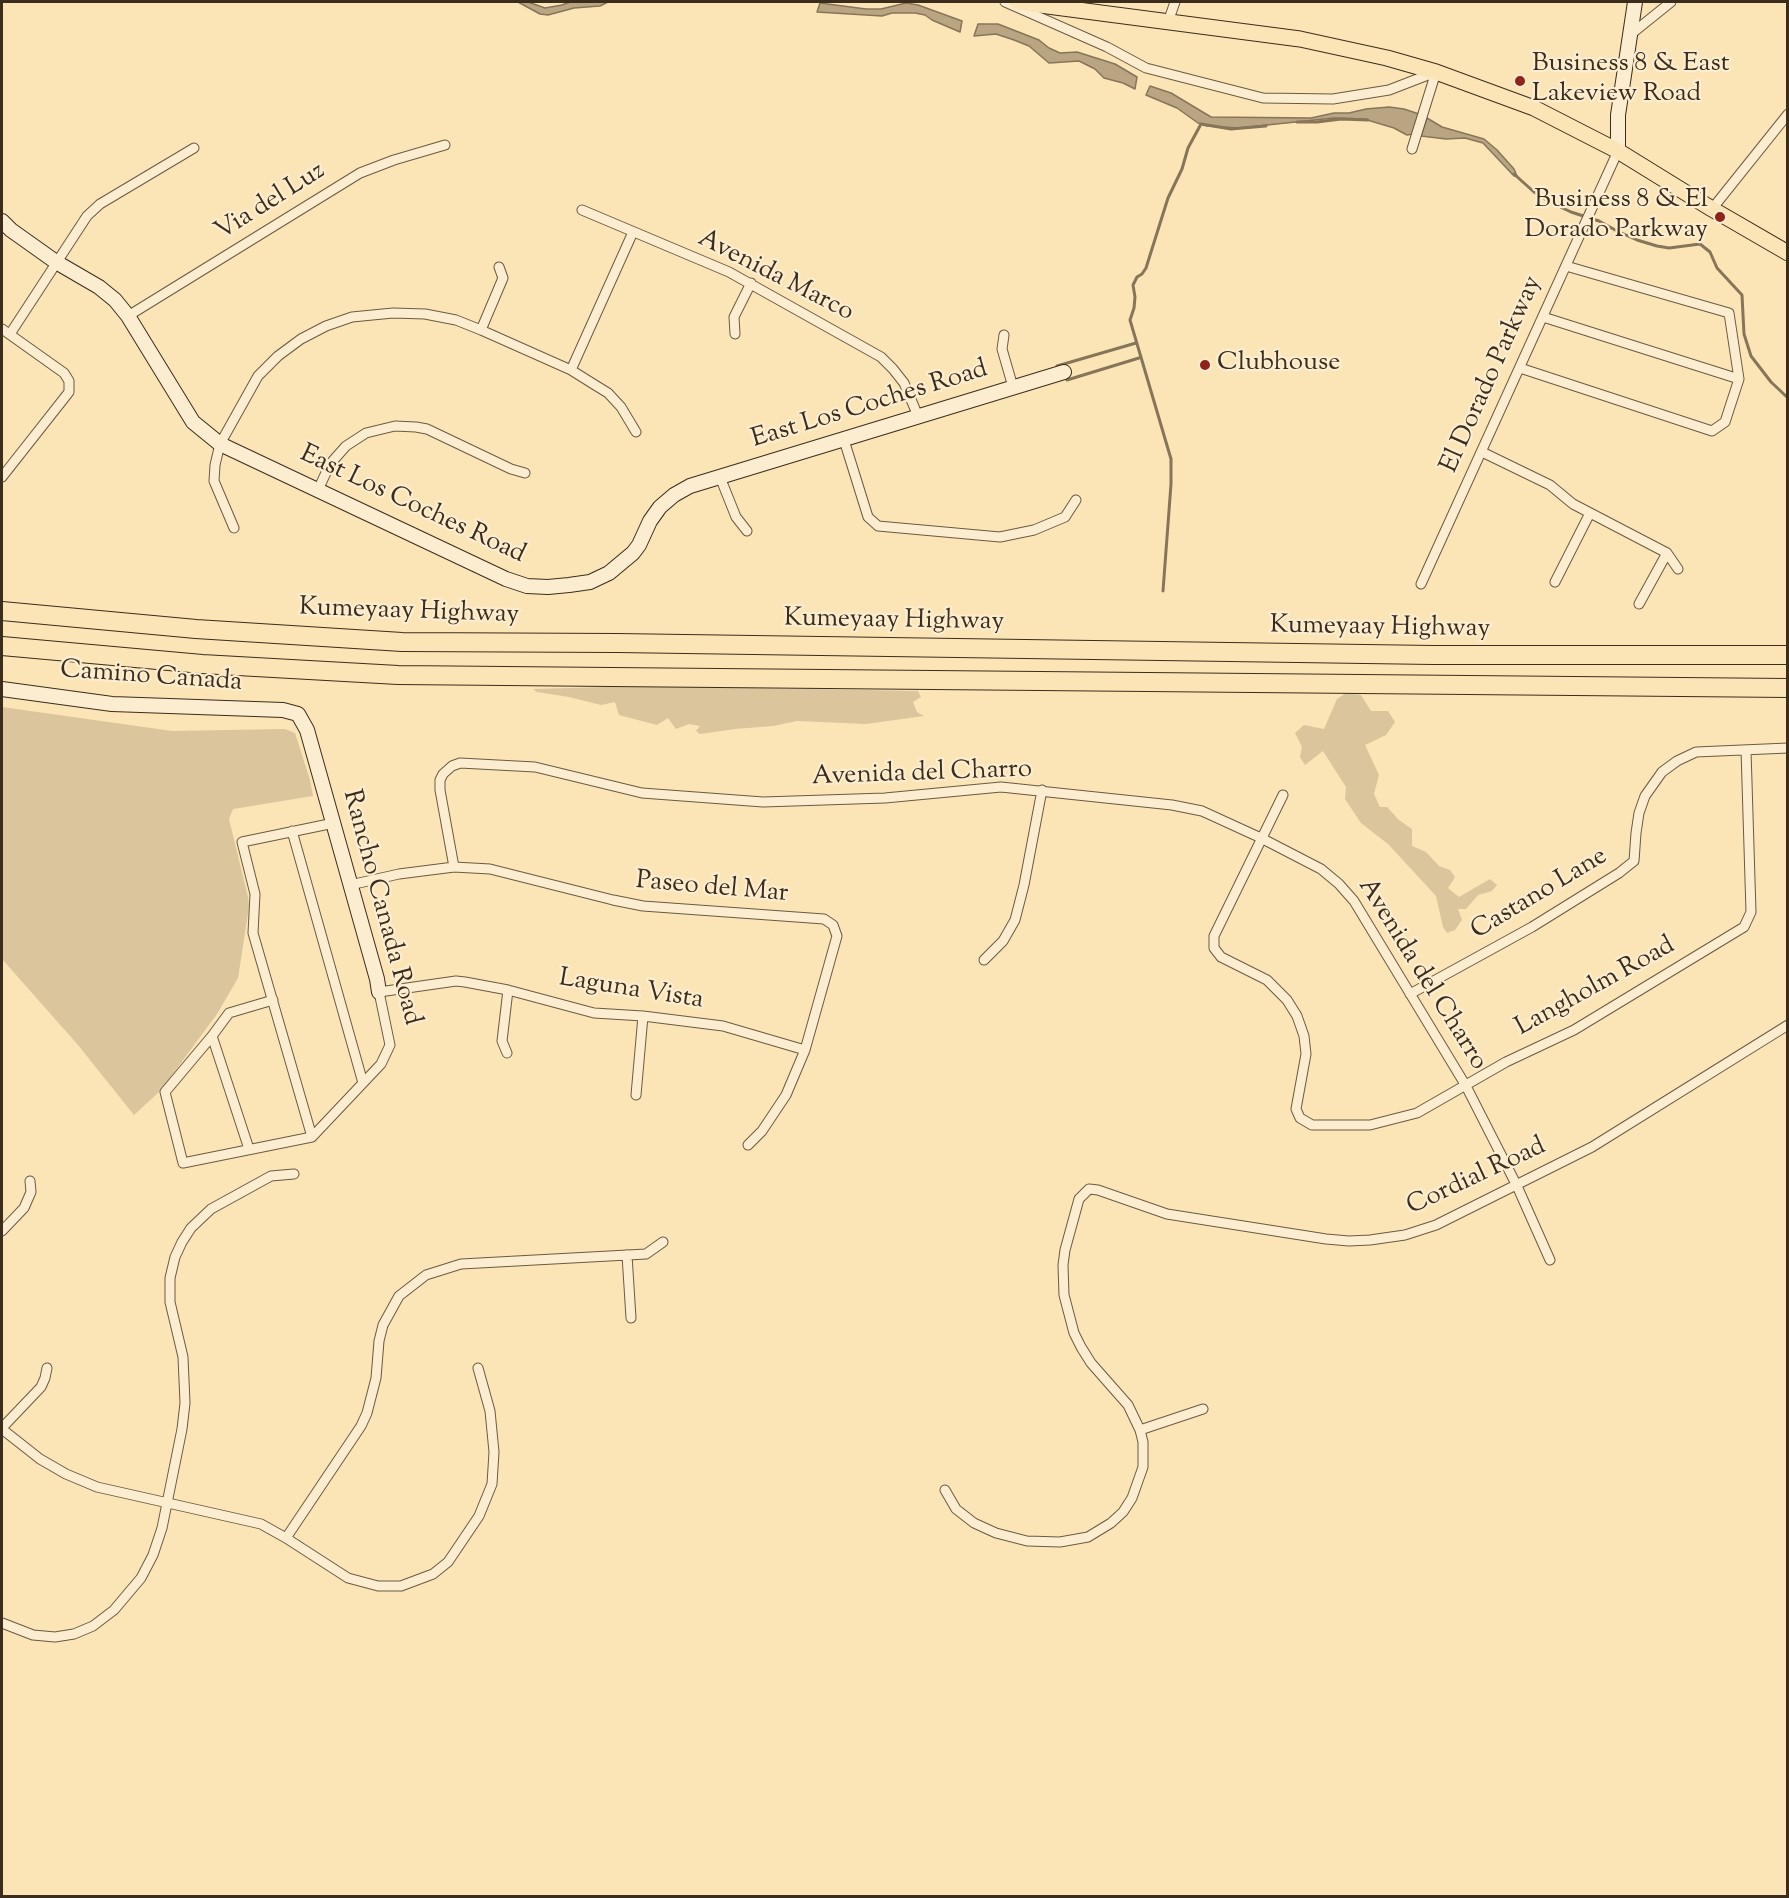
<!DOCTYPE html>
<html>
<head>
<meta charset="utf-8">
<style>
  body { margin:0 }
  #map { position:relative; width:1789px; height:1898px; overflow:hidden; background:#fbe4b6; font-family:"Sorts Mill Goudy",serif }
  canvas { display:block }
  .frame { position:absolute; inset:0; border:3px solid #3b2c1c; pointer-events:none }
</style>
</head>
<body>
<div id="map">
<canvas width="1789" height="1898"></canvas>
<div class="frame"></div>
</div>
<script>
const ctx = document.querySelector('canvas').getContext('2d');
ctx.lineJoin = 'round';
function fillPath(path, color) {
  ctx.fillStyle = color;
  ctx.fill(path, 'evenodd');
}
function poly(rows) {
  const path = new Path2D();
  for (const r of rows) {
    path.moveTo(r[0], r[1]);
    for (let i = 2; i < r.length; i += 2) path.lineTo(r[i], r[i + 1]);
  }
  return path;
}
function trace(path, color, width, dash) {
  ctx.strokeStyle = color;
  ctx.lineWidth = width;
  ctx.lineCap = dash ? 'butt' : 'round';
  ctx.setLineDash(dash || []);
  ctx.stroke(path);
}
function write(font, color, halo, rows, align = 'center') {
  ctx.font = font + ' "Sorts Mill Goudy",serif';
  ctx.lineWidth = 4.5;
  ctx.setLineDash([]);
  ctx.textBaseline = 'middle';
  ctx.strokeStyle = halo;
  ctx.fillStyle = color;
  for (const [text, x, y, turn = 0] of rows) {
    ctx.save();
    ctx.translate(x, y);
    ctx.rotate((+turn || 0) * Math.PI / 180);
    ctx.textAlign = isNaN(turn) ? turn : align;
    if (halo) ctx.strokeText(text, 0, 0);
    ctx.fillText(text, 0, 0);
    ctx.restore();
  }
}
fillPath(poly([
  [644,686,918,691,921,697,913,702,917,712,924,716,866,724,797,721,773,726,735,729,700,734,696,731,700,726,689,724,676,729,668,718,657,725,619,715,615,702,601,705,569,697,537,692,533,689],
  [1346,693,1361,695,1371,711,1388,711,1395,722,1386,735,1365,745,1379,775,1374,794,1380,807,1387,807,1399,820,1412,829,1412,846,1426,852,1439,866,1450,870,1455,877,1448,888,1459,897,1490,879,1497,885,1492,891,1478,895,1466,909,1458,909,1462,920,1455,930,1447,933,1443,927,1436,896,1388,844,1361,823,1345,799,1346,787,1323,751,1305,765,1300,757,1302,747,1295,733,1304,725,1324,729,1337,699],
  [2,707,172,731,285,729,295,733,310,780,313,796,233,809,229,819,248,897,249,907,238,978,217,1014,161,1090,134,1115,78,1045,2,959]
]), '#dac59c');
const water = poly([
  [518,2,528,2,545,8,562,5,570,2,608,2,600,6,574,8,548,15,540,14,518,2],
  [820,3,866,9,881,9,906,3,918,5,962,21,960,32,932,20,925,15,915,13,892,13,882,16,817,12,820,3],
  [978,24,998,24,1039,40,1049,48,1060,53,1077,52,1115,64,1137,77,1135,89,1123,83,1104,78,1095,69,1079,61,1049,63,1029,46,1014,40,996,34,974,36,978,24],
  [1150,86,1171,93,1211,117,1311,118,1334,113,1349,113,1366,109,1389,107,1404,109,1419,114,1413,134,1407,135,1394,128,1364,119,1334,118,1238,128,1207,126,1198,123,1177,108,1146,95,1150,86],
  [1427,118,1442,127,1484,139,1497,150,1514,169,1517,176,1514,176,1483,143,1465,138,1446,139,1421,136,1427,118]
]);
fillPath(water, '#baa582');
trace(water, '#877559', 1.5);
trace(poly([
  [1297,122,1317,122,1341,119,1368,120],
  [1514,174,1534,192,1550,202,1571,212,1599,221,1617,231,1637,240,1657,246,1669,248,1700,244,1710,252,1717,268,1742,295,1744,334,1751,356,1771,382,1788,398],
  [1057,366,1136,343],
  [1067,380,1139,358],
  [1163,591,1171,484,1171,459,1130,320,1134,308,1135,297,1133,285,1137,277,1142,274,1146,268,1168,198,1182,169,1188,148,1201,124,1231,129,1266,126]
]), '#877559', 3);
const street = poly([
  [1005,2,1107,47,1146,68,1263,98,1333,99,1389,90,1433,73],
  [1168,22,1175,2],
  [1630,35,1671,2],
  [1412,149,1436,72],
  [1712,209,1788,114],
  [582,210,729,272,881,357,893,369,904,383,918,416],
  [128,316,360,173,394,160,445,145],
  [1543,317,1739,379],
  [2,329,64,373,69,381,69,392,2,477],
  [481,330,503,278,499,267],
  [10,334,87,216,100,204,194,148],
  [735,334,734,317,751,283],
  [1004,335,1002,349,1013,387],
  [1520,368,1712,431,1725,422,1739,379,1729,313,1566,266],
  [571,370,633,232],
  [844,440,868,517,878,526,1000,537,1034,530,1065,517,1076,500],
  [1482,452,1550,485,1573,504,1667,553,1678,569],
  [720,477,736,517,747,531],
  [318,490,330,464,346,446,366,433,395,426,416,427,427,429,511,469,525,473],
  [234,528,214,481,215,465,220,444,258,376,278,356,301,339,326,326,352,317,393,313,425,314,456,320,481,330,571,370,595,385,608,393,621,407,636,432],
  [1555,582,1590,513],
  [1421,584,1618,151],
  [1639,604,1667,553],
  [1283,795,1214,936,1214,948,1221,957,1267,980,1287,1000,1297,1016,1304,1036,1306,1054,1296,1109,1300,1118,1312,1125,1370,1125,1417,1113,1506,1062,1574,1030,1744,927,1751,912,1746,750],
  [292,831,363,1083],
  [454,867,440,790,440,780,443,774,452,766,460,763,535,767,642,793,763,802,885,798,1001,787,1172,805,1202,811,1261,838,1321,869,1339,884,1354,901,1466,1086,1517,1186,1550,1260],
  [350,885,399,874,454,867,490,869,613,900,643,906,824,919,833,925,837,936,805,1050,786,1095,762,1131,748,1145],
  [984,960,1003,941,1015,920,1024,885,1042,790],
  [1410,994,1532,927,1619,873,1634,861,1636,833,1639,813,1645,796,1662,772,1677,761,1696,752,1788,748],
  [212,1036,165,1092,183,1163,312,1137,381,1064,390,1045,379,992,456,981,465,982,508,990,594,1013,643,1016,723,1026,805,1050],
  [507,1053,502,1041,508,990],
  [636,1095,643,1016],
  [312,1137,253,933,255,894,242,842,334,823],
  [249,1149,212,1036,229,1013,273,1000],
  [2,1231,24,1208,31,1192,30,1181],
  [627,1255,631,1318],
  [2,1428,41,1387,45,1378,47,1368],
  [2,1429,40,1459,66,1474,97,1487,261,1524,286,1538,348,1578,378,1586,401,1586,433,1574,448,1562,479,1516,492,1484,494,1452,490,1411,478,1368],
  [1140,1430,1203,1409],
  [945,1490,956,1509,974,1523,996,1533,1027,1541,1060,1542,1088,1537,1111,1523,1123,1512,1132,1498,1143,1467,1143,1442,1140,1430,1128,1405,1091,1363,1081,1347,1074,1333,1064,1295,1063,1265,1065,1250,1079,1199,1089,1189,1098,1190,1167,1214,1326,1239,1349,1241,1370,1240,1405,1235,1436,1225,1592,1147,1788,1025],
  [286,1538,361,1426,367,1413,376,1378,379,1341,383,1325,399,1296,426,1275,461,1264,646,1254,663,1242],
  [2,1623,33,1635,55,1637,74,1634,93,1626,114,1610,141,1578,153,1555,162,1528,182,1429,185,1403,183,1357,170,1302,170,1278,175,1257,182,1242,191,1228,211,1209,271,1176,294,1174]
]);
const secondary = poly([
  [1618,151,1618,115,1635,2],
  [2,221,11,230,56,262,99,287,115,300,128,316,193,422,220,444,506,579,527,586,548,587,569,585,590,582,609,573,633,553,639,545,650,521,660,507,674,495,690,486,1064,372],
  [2,689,112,704,283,710,298,714,307,730,377,979,379,992]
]);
const primary = poly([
  [1017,2,1300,39,1387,58,1436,72,1534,108,1618,151,1712,209,1788,253]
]);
const highway = poly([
  [2,611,196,629,402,642,617,643,1433,655,1788,655],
  [2,646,202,664,398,675,1788,688]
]);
trace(street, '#6b5a42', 11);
trace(secondary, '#3b2c1c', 16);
trace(primary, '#3b2c1c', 17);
trace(highway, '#3b2c1c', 20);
trace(street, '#fcedd0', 9);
trace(secondary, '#fcedd0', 14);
trace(primary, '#fbe4b6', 15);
trace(highway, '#fbe4b6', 18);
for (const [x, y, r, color] of [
  [1520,81,6,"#8f2418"],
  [1720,217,6,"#8f2418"],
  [1205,365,6,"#8f2418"]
]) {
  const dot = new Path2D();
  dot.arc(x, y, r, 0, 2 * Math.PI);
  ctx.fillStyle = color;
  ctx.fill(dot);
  trace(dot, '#fcedd0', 2);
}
write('26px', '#3b2c1c', '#fcedd0', [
  ["Business 8 & East",1532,66],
  ["Lakeview Road",1532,96],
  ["Business 8 & El",1708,202,"right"],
  ["Dorado Parkway",1708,232,"right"],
  ["Clubhouse",1217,365]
], 'left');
write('26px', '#3b2c1c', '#fcedd0', [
  ["Via del Luz",271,203,-32],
  ["Avenida Marco",775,277,27],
  ["El Dorado Parkway",1493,375,-66],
  ["East Los Coches Road",870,406,-17],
  ["East Los Coches Road",412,506,25],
  ["Kumeyaay Highway",409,613,2],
  ["Kumeyaay Highway",894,622,1],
  ["Kumeyaay Highway",1380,629,1],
  ["Camino Canada",151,678,4],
  ["Avenida del Charro",922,775,-2],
  ["Paseo del Mar",712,889,5],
  ["Castano Lane",1540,895,-31],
  ["Rancho Canada Road",380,908,75],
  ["Avenida del Charro",1421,975,58],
  ["Langholm Road",1596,988,-29],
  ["Laguna Vista",631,991,9],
  ["Cordial Road",1477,1178,-25]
]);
</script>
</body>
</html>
